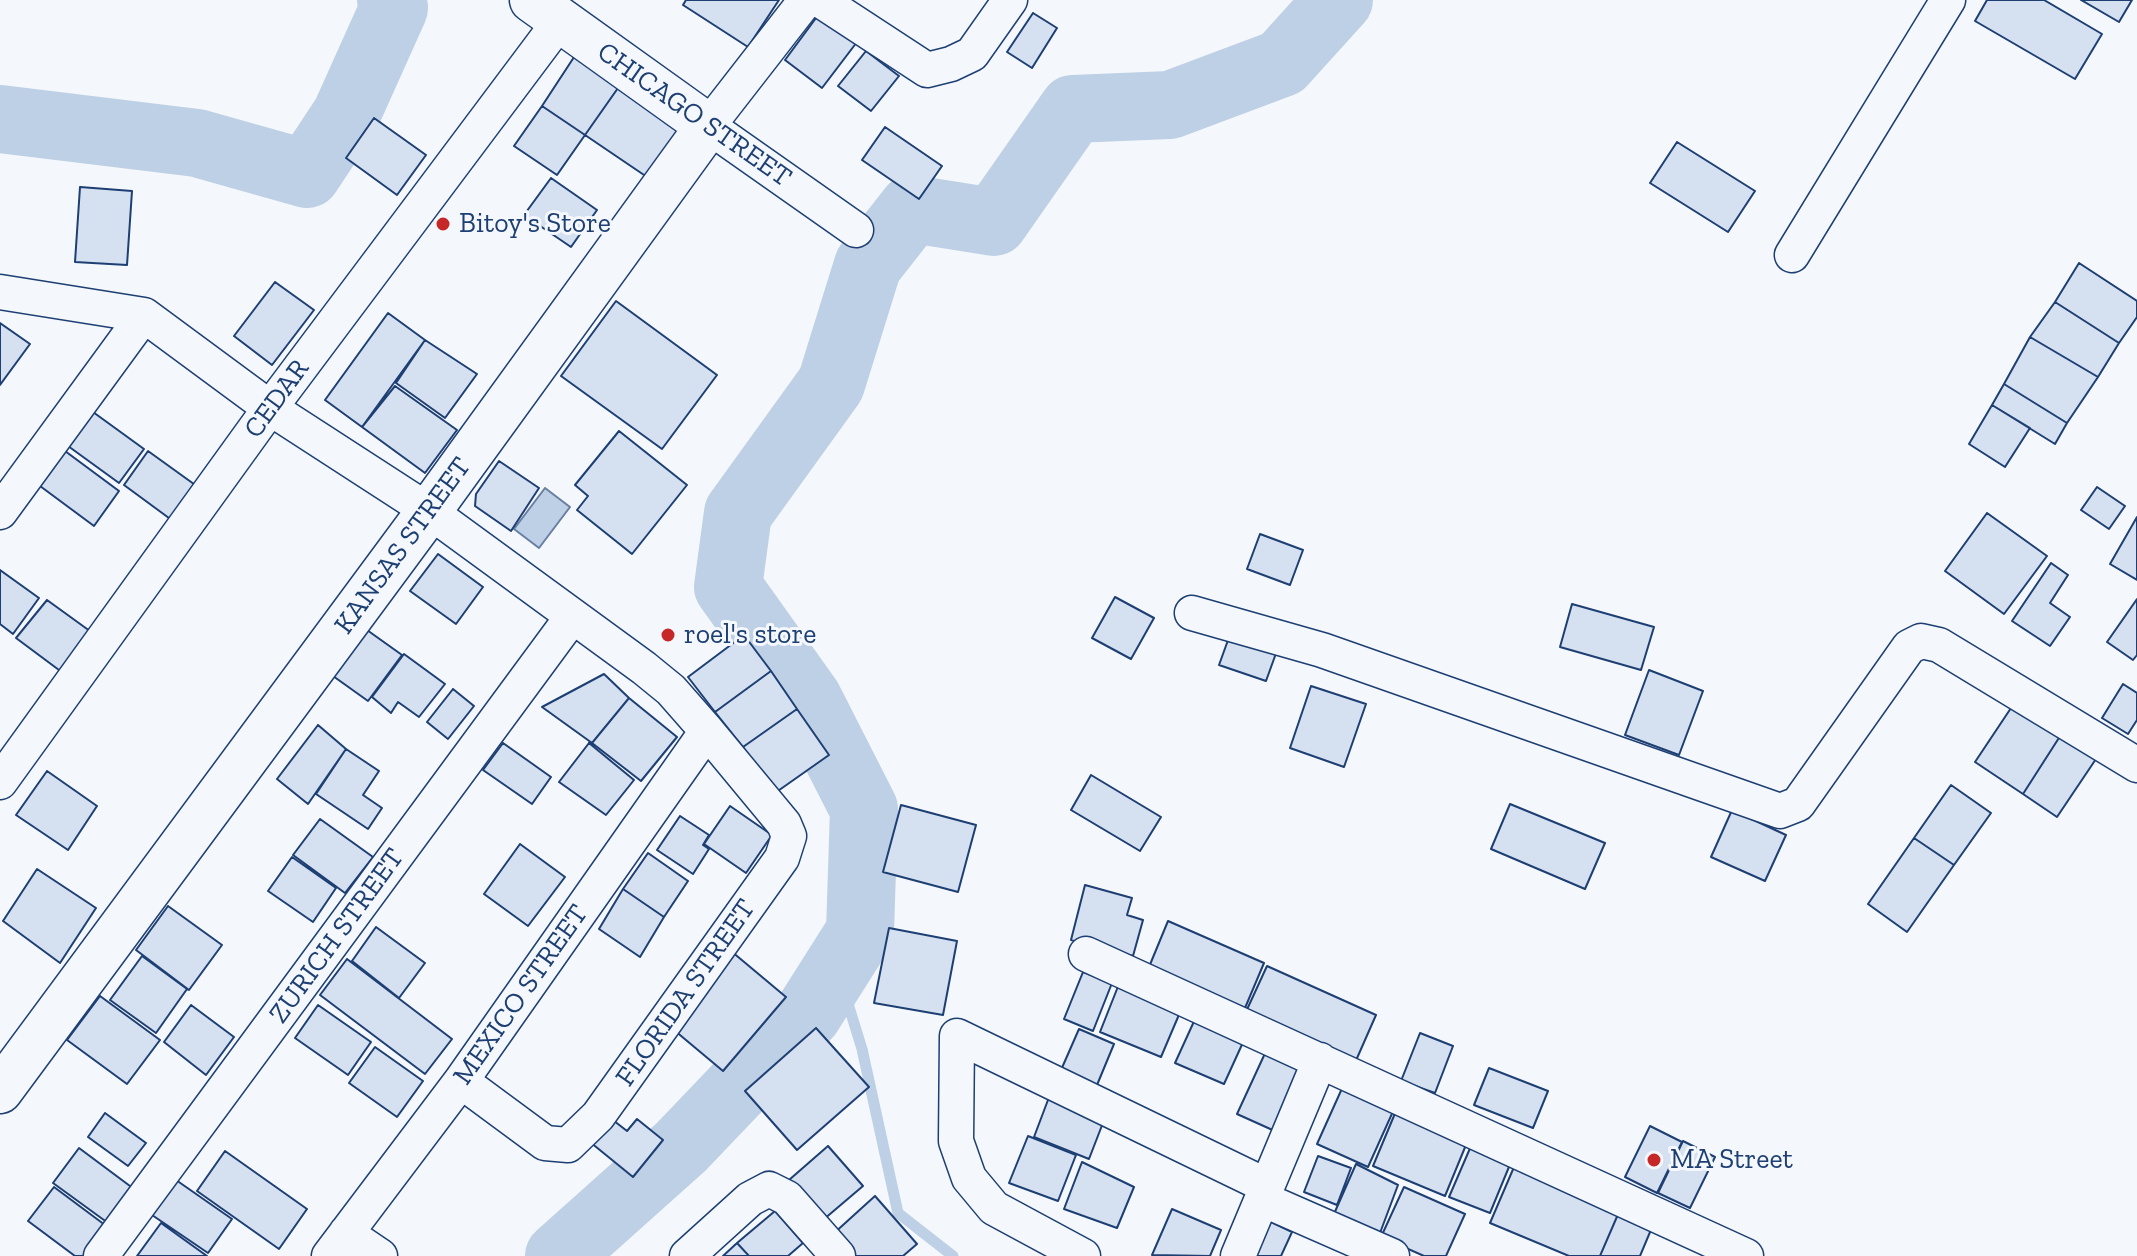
<!DOCTYPE html>
<html>
<head>
<meta charset="utf-8">
<style>
  body { margin:0 }
  canvas { display:block; background:#f4f7fb }
</style>
</head>
<body>
<canvas width="2137" height="1256"></canvas>
<script>
const ctx = document.querySelector('canvas').getContext('2d');
ctx.lineJoin = 'round';
function fillPath(path, color) {
  ctx.fillStyle = color;
  ctx.fill(path, 'evenodd');
}
function poly(rows) {
  const path = new Path2D();
  for (const r of rows) {
    path.moveTo(r[0], r[1]);
    for (let i = 2; i < r.length; i += 2) path.lineTo(r[i], r[i + 1]);
  }
  return path;
}
function trace(path, color, width, dash) {
  ctx.strokeStyle = color;
  ctx.lineWidth = width;
  ctx.lineCap = dash ? 'butt' : 'round';
  ctx.setLineDash(dash || []);
  ctx.stroke(path);
}
function write(font, color, halo, rows, align = 'center') {
  ctx.font = font + ' "Zilla Slab",serif';
  ctx.lineWidth = 6;
  ctx.setLineDash([]);
  ctx.textBaseline = 'middle';
  ctx.strokeStyle = halo;
  ctx.fillStyle = color;
  for (const [text, x, y, turn = 0] of rows) {
    ctx.save();
    ctx.translate(x, y);
    ctx.rotate((+turn || 0) * Math.PI / 180);
    ctx.textAlign = isNaN(turn) ? turn : align;
    if (halo) ctx.strokeText(text, 0, 0);
    ctx.fillText(text, 0, 0);
    ctx.restore();
  }
}
const water = poly([
  [545,488,570,507,539,548,514,529,545,488]
]);
fillPath(water, '#bed0e5');
trace(water, '#687fa3', 2);
trace(poly([
  [837,968,862,1049,898,1213,953,1256]
]), '#bed0e5', 11);
trace(poly([
  [0,119,197,143,307,174,346,115,394,8,391,0],
  [559,1256,681,1147,808,1014,860,932,864,809,808,699,728,587,738,513,831,384,868,265,912,209,994,222,1073,109,1170,105,1282,63,1339,0]
]), '#bed0e5', 68);
const building = poly([
  [686,0,779,0,748,47,683,5,686,0],
  [1987,0,2044,0,2102,34,2075,79,1975,21,1987,0],
  [2081,0,2132,0,2119,22,2081,0],
  [1033,13,1057,28,1032,68,1007,52,1033,13],
  [819,14,857,42,822,88,785,60,819,14],
  [578,51,618,88,585,135,542,106,578,51],
  [866,51,899,76,871,111,838,86,866,51],
  [618,88,679,131,647,177,585,135,618,88],
  [542,106,585,135,557,175,514,146,542,106],
  [374,118,426,155,397,195,346,158,374,118],
  [885,127,942,166,919,199,862,160,885,127],
  [1677,142,1755,191,1728,232,1650,183,1677,142],
  [551,178,597,210,571,247,524,215,551,178],
  [80,187,132,191,127,265,75,262,80,187],
  [2079,263,2137,301,2137,317,2119,343,2055,302,2079,263],
  [275,282,314,310,272,365,234,336,275,282],
  [616,301,717,375,662,449,561,376,616,301],
  [2055,302,2119,343,2098,377,2030,337,2055,302],
  [388,313,425,340,362,427,325,400,388,313],
  [0,323,30,344,0,385,0,323],
  [2030,337,2098,377,2067,423,2004,384,2030,337],
  [425,340,477,374,445,418,396,383,425,340],
  [2004,384,2067,423,2055,444,1992,405,2004,384],
  [395,386,457,430,425,473,362,427,395,386],
  [1992,405,2030,428,2005,467,1969,444,1992,405],
  [93,412,144,449,119,483,68,446,93,412],
  [619,431,687,485,632,554,577,510,588,496,575,485,619,431],
  [65,451,119,491,94,526,40,486,65,451],
  [148,451,198,487,173,521,124,485,148,451],
  [499,461,539,488,511,531,475,506,476,494,499,461],
  [2097,487,2125,506,2109,529,2081,510,2097,487],
  [1987,513,2047,556,2004,614,1945,571,1987,513],
  [2137,517,2137,580,2110,564,2137,517],
  [1260,534,1303,550,1290,585,1247,569,1260,534],
  [438,554,483,587,456,624,410,591,438,554],
  [2051,563,2068,575,2050,603,2070,617,2050,646,2012,621,2051,563],
  [0,570,39,598,13,634,0,624,0,570],
  [1115,597,1154,618,1131,659,1092,638,1115,597],
  [2137,599,2137,655,2133,660,2107,642,2137,599],
  [47,600,94,634,63,673,16,638,47,600],
  [1572,604,1654,627,1641,670,1560,647,1572,604],
  [1232,629,1279,645,1266,681,1219,665,1232,629],
  [367,630,402,655,368,701,333,676,367,630],
  [744,635,771,671,715,712,688,677,744,635],
  [404,654,445,684,419,717,398,702,391,713,372,697,404,654],
  [1649,670,1703,691,1679,755,1625,735,1649,670],
  [771,671,797,709,743,747,715,712,771,671],
  [604,674,629,698,592,743,542,707,604,674],
  [2123,684,2137,693,2137,720,2128,734,2102,718,2123,684],
  [1311,686,1366,704,1344,767,1290,748,1311,686],
  [453,689,474,706,448,739,427,722,453,689],
  [629,698,677,737,641,781,592,743,629,698],
  [2017,699,2064,730,2023,794,1975,762,2017,699],
  [797,709,829,755,775,793,743,747,797,709],
  [318,725,346,749,308,804,277,779,318,725],
  [2064,730,2100,753,2057,817,2023,794,2064,730],
  [503,743,551,777,532,804,483,770,503,743],
  [589,743,634,780,606,815,559,782,589,743],
  [346,749,379,771,363,795,382,808,368,829,316,794,346,749],
  [47,771,97,806,68,850,16,815,47,771],
  [1091,775,1161,817,1140,851,1071,810,1091,775],
  [1951,785,1991,813,1954,865,1914,838,1951,785],
  [1510,804,1605,843,1585,889,1491,849,1510,804],
  [901,805,976,825,958,892,883,872,901,805],
  [730,806,772,835,746,873,704,844,730,806],
  [1732,810,1786,835,1765,881,1711,857,1732,810],
  [680,816,709,835,703,845,709,849,693,874,657,850,680,816],
  [320,819,373,857,345,893,293,855,320,819],
  [1914,838,1954,865,1907,932,1868,904,1914,838],
  [520,844,565,877,528,926,484,894,520,844],
  [648,853,688,881,664,917,623,889,648,853],
  [292,857,336,888,313,922,268,891,292,857],
  [37,869,96,908,60,963,3,921,37,869],
  [1085,885,1132,898,1127,915,1143,920,1133,956,1071,940,1085,885],
  [623,889,664,917,640,957,599,929,623,889],
  [168,906,222,945,189,990,136,950,168,906],
  [1168,921,1264,963,1245,1008,1149,967,1168,921],
  [376,927,425,963,399,998,352,961,376,927],
  [889,928,957,941,943,1015,874,1003,889,928],
  [731,951,786,997,723,1071,668,1025,731,951],
  [142,956,187,989,156,1033,110,1000,142,956],
  [347,959,452,1039,425,1074,320,995,347,959],
  [1267,966,1376,1015,1354,1065,1244,1016,1267,966],
  [1083,972,1112,983,1093,1031,1064,1019,1083,972],
  [1119,984,1181,1010,1161,1057,1100,1032,1119,984],
  [100,996,160,1040,127,1084,67,1040,100,996],
  [191,1005,234,1037,206,1075,164,1042,191,1005],
  [318,1005,371,1042,348,1075,295,1038,318,1005],
  [1196,1017,1245,1038,1224,1084,1175,1063,1196,1017],
  [816,1028,869,1087,797,1150,745,1091,816,1028],
  [1079,1029,1114,1044,1097,1085,1061,1070,1079,1029],
  [1420,1033,1453,1046,1435,1093,1401,1081,1420,1033],
  [375,1047,423,1081,397,1117,349,1083,375,1047],
  [1267,1049,1308,1067,1277,1132,1237,1114,1267,1049],
  [1489,1068,1548,1091,1533,1128,1474,1105,1489,1068],
  [1344,1084,1395,1107,1368,1167,1317,1144,1344,1084],
  [1051,1092,1106,1115,1089,1159,1034,1137,1051,1092],
  [1396,1111,1468,1140,1445,1196,1373,1166,1396,1111],
  [105,1113,146,1143,128,1166,88,1137,105,1113],
  [609,1117,627,1131,637,1119,663,1140,633,1177,590,1142,609,1117],
  [1650,1126,1682,1142,1657,1193,1625,1177,1650,1126],
  [1028,1136,1076,1155,1058,1201,1009,1183,1028,1136],
  [1683,1141,1715,1157,1690,1208,1658,1193,1683,1141],
  [828,1146,863,1186,823,1220,789,1180,828,1146],
  [1471,1146,1511,1162,1490,1213,1449,1197,1471,1146],
  [79,1148,134,1189,108,1223,53,1183,79,1148],
  [225,1151,307,1209,279,1249,197,1191,225,1151],
  [1318,1156,1351,1168,1337,1205,1304,1192,1318,1156],
  [1082,1162,1134,1187,1117,1228,1064,1209,1082,1162],
  [1356,1164,1398,1185,1377,1241,1330,1223,1356,1164],
  [1514,1167,1619,1212,1600,1256,1569,1256,1490,1223,1514,1167],
  [176,1180,232,1219,208,1253,152,1215,176,1180],
  [54,1187,109,1228,88,1256,75,1256,28,1221,54,1187],
  [1404,1187,1465,1214,1446,1256,1424,1256,1381,1237,1404,1187],
  [875,1196,917,1244,903,1256,851,1256,832,1235,875,1196],
  [1172,1209,1221,1230,1210,1256,1152,1255,1172,1209],
  [775,1211,803,1243,788,1256,749,1256,737,1243,775,1211],
  [1619,1212,1653,1225,1640,1256,1600,1256,1619,1212],
  [1267,1220,1292,1232,1281,1256,1251,1256,1267,1220],
  [161,1223,207,1256,137,1256,161,1223],
  [737,1243,749,1256,723,1256,737,1243]
]);
fillPath(building, '#d5e0f0');
trace(building, '#1d3f73', 2);
const street = poly([
  [806,0,708,126,856,230],
  [820,0,927,70,951,64,972,54,1010,0],
  [1792,255,1948,0],
  [0,292,144,315,270,408,429,511,644,668,671,690,707,731,784,824,789,836,782,858,598,1116,568,1145,545,1143,461,1081],
  [0,512,144,315],
  [1192,613,1322,650,1780,811,1798,804,1909,647,1921,641,1939,645,2137,765],
  [0,782,270,408,560,21],
  [1086,954,1746,1256],
  [1262,1199,1392,1256],
  [346,1233,380,1256],
  [101,1256,572,617],
  [329,1256,461,1081,707,731],
  [687,1256,750,1199,769,1189,787,1198,838,1256],
  [1083,1256,994,1208,969,1178,956,1141,957,1036,1267,1186],
  [1238,1256,1320,1060]
]);
const secondary = poly([
  [0,1091,429,511,708,126,532,0]
]);
trace(street, '#1d3f73', 37);
trace(secondary, '#1d3f73', 47);
trace(street, '#f4f7fb', 34);
trace(secondary, '#f4f7fb', 44);
for (const [x, y, r, color] of [
  [443,224,8,"#c62828"],
  [668,635,8,"#c62828"],
  [1654,1160,8,"#c62828"]
]) {
  const dot = new Path2D();
  dot.arc(x, y, r, 0, 2 * Math.PI);
  ctx.fillStyle = color;
  ctx.fill(dot);
  trace(dot, '#f4f7fb', 3);
}
write('28px', '#1d3f73', '#f4f7fb', [
  ["CHICAGO STREET",694,115,35],
  ["CEDAR",277,399,-54],
  ["KANSAS STREET",403,546,-54],
  ["ZURICH STREET",337,936,-54],
  ["FLORIDA STREET",686,993,-55],
  ["MEXICO STREET",521,995,-55]
]);
write('28px', '#1d3f73', '#f4f7fb', [
  ["Bitoy's Store",459,224],
  ["roel's store",684,635],
  ["MA Street",1670,1160]
], 'left');
</script>
</body>
</html>
